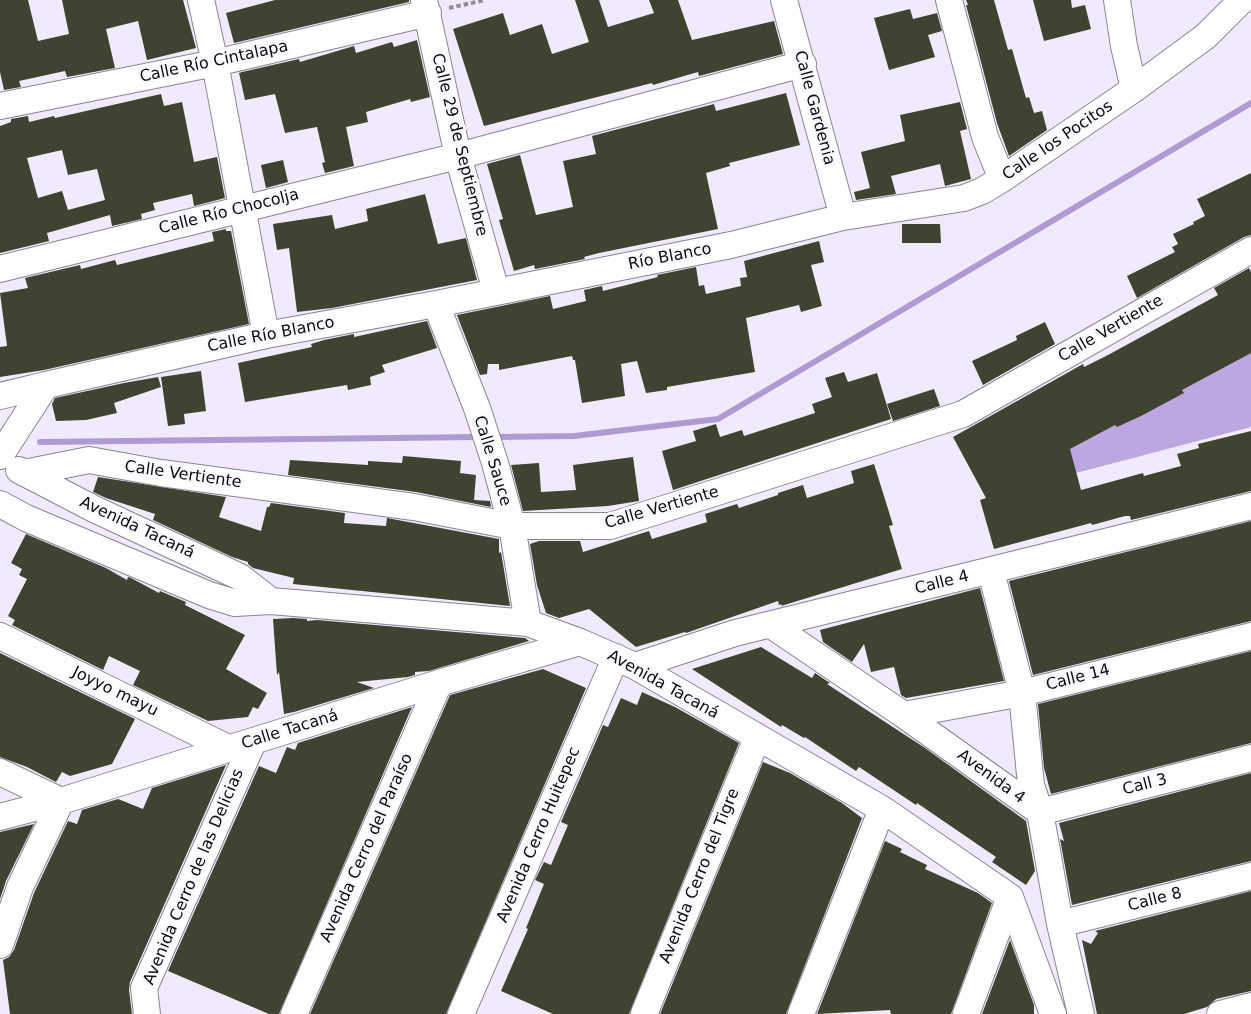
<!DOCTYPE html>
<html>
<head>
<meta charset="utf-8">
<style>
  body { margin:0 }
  canvas { display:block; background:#f1eafc }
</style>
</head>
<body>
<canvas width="1251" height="1014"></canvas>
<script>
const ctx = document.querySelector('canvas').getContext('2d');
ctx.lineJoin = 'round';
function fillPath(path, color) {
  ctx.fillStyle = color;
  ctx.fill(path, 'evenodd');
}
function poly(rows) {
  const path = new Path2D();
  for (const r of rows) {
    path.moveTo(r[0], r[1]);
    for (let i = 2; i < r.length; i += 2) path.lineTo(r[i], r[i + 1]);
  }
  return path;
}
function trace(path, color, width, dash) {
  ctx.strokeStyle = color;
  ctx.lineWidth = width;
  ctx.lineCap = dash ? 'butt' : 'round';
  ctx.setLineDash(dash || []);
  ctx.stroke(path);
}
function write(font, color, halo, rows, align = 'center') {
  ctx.font = font + ' "DejaVu Sans",sans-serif';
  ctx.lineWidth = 6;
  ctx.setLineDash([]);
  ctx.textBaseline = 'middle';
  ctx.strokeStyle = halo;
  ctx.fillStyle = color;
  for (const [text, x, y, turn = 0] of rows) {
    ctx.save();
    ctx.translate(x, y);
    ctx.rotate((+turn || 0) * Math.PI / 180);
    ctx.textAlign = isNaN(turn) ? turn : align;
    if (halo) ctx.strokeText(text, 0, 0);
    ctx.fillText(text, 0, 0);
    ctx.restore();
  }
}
fillPath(poly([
  [1251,352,1251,427,996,494,989,469]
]), '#bea6e0');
trace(poly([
  [494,437,574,436,718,419,1251,103],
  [40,442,480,437]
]), '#b19ad3', 6);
fillPath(poly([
  [0,0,28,0,38,41,69,34,62,0,183,0,196,48,147,60,138,21,106,29,115,68,67,77,65,71,19,81,21,87,4,90,0,72],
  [275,0,409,0,409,2,234,43,226,13],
  [575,0,599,0,608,27,654,13,649,0,678,0,692,40,774,21,783,54,699,76,698,72,653,85,652,83,484,126,453,29,503,13,510,35,542,24,552,54,589,42],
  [966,0,994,0,1008,50,1012,49,1026,98,1029,97,1034,113,1042,111,1047,130,1009,156,997,123,966,5,968,5],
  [1033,0,1071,0,1072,8,1085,5,1091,29,1044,41],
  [910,9,913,19,937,13,942,31,928,35,935,57,889,70,874,18],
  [417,40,430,97,411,102,410,99,366,112,368,122,346,127,354,166,325,173,322,163,325,162,317,127,285,133,275,94,245,100,239,73,242,72,299,59,300,62,354,46,356,53,392,42,394,47],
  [786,93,800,145,729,163,730,166,706,173,718,229,599,253,584,257,585,259,535,269,534,265,514,271,499,220,503,219,487,164,520,155,536,215,573,207,563,161,596,154,592,136,714,104,716,111],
  [161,94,164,106,182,102,194,162,217,157,225,198,194,206,192,194,153,203,155,210,141,214,142,219,112,226,110,215,47,233,49,241,0,253,0,126,11,122,11,119,28,116,29,122,54,116,55,118],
  [62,150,68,175,97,169,105,200,68,210,62,191,38,198,27,158],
  [960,102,967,129,960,131,971,179,945,186,940,164,891,176,896,194,856,200,854,192,870,188,861,152,905,141,900,115],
  [283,160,288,182,266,188,261,165],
  [1251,173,1251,235,1244,237,1137,298,1127,276,1175,252,1172,247,1178,244,1173,234,1194,224,1193,222,1205,216,1197,199],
  [425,194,438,244,466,238,477,280,332,308,297,312,289,248,277,250,273,224,332,215,335,229,368,221,366,209],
  [902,224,940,224,941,243,902,243],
  [226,229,226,231,231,231,249,324,44,370,0,377,0,347,7,346,0,293,28,288,25,278,80,265,81,269,115,260,117,265,214,241,212,232],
  [819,241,824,262,811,265,822,306,801,312,799,305,746,318,755,372,667,387,667,390,646,393,637,361,621,364,625,396,582,403,575,360,573,360,572,356,499,370,499,364,488,364,487,374,480,375,457,315,550,296,553,309,586,301,584,290,602,286,603,291,658,277,657,275,696,267,699,286,704,285,706,294,741,286,740,278,747,277,744,261],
  [1249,268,1251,272,1251,353,1182,390,1184,393,1141,416,1117,427,1115,425,1070,449,1081,490,1143,473,1144,476,1181,466,1177,454,1199,448,1198,444,1251,431,1251,491,1131,520,1130,516,1125,516,1092,525,1091,523,994,549,980,500,986,498,953,437,1083,364,1084,367,1108,355,1218,295,1214,288],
  [427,321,437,348,382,365,385,372,370,377,371,385,348,390,347,385,245,402,238,363,312,347,311,344,324,340,354,334,354,337],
  [1045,322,1055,344,983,385,972,361,1017,340,1016,336],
  [201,371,206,411,184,414,185,424,168,426,161,377],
  [844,372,848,382,877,373,891,419,673,490,662,451,696,441,693,431,716,424,720,437,742,430,744,436,815,413,812,404,832,397,825,378],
  [158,377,161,387,114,403,117,413,86,420,56,421,52,404,55,398,124,383],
  [934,389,940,406,893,421,887,404],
  [403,456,461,461,460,473,476,475,474,500,490,501,491,507,416,492,288,475,290,460,368,465,368,461,402,463],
  [633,457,639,501,608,506,523,511,511,465,539,463,541,492,576,490,573,465],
  [874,464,893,525,889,526,902,569,781,606,782,604,779,605,778,601,686,633,685,632,636,647,589,609,559,618,546,613,537,585,530,544,539,541,580,541,583,552,649,531,652,539,707,522,705,514,737,504,739,508,778,495,778,493,803,485,807,498,854,483,851,471],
  [98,477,226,497,219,517,261,531,267,507,269,507,271,503,345,513,344,523,386,526,387,518,499,539,499,553,501,552,510,606,293,584,294,578,253,568,248,564,248,562,232,557,153,520,155,514,106,498,93,492],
  [1251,521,1251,621,1033,675,1009,581],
  [26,534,106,568,127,580,128,577,131,578,159,593,160,591,186,602,185,605,245,635,226,669,267,693,258,709,253,707,248,717,208,721,133,685,140,671,109,656,103,670,12,625,15,620,8,616,27,579,19,575,22,569,11,563],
  [980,588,1004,681,906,698,901,695,894,667,871,672,864,644,852,662,823,642,820,630],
  [293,618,307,619,307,621,317,620,525,638,529,641,429,671,415,672,415,675,408,677,357,682,374,688,294,712,284,714,279,672,277,675,273,619],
  [761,647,812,678,815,673,830,683,827,684,925,748,1026,821,1035,871,1026,885,992,862,996,857,917,803,916,805,859,767,856,771,805,737,804,738,782,725,781,727,692,669],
  [1251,651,1251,743,1051,794,1044,768,1038,704],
  [0,653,135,719,112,764,70,776,62,772,56,782,27,767,0,757],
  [543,669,586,688,446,1014,310,1014,450,695],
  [642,692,675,707,739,743,629,1014,553,1014,501,991,528,929,526,928,544,884,535,880,544,862,551,865,568,825,561,822,603,725,608,727,621,698,637,705],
  [412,707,279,1014,269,1014,168,971,259,766,276,773,287,747,295,750,298,743],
  [763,762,790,773,842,803,862,818,786,1014,660,1014],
  [226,765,130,982,129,990,132,1014,10,1014,3,960,9,957,14,950,34,893,68,821,77,824,82,810,118,799,143,809,152,788],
  [1251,773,1251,861,1072,905,1060,839,1064,841,1059,823],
  [34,824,6,881,0,899,0,832],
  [885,841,902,849,900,852,927,865,925,869,978,893,992,903,951,1014,891,1014,890,1010,817,1014],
  [1251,891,1251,991,1216,999,1207,1007,1184,1014,1097,1014,1082,940,1091,944,1098,933,1095,931],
  [1010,940,1034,1005,1034,1014,982,1014]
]), '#3f4431');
const minor = poly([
  [201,0,215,63,266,335],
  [424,0,458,156,496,291],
  [784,0,843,217],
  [949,0,985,137,1002,179],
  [1117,0,1124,46,1134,89],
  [0,106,215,63,428,13],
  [0,269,458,156,803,64],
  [436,304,477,408,495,463,512,526,528,623],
  [0,396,46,385],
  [0,456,46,385,266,335,436,304,731,245,843,217,964,198,982,191,1002,179,1134,89,1206,36,1242,0],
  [19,470,94,509,240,577,271,601],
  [24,473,89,460,161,473,414,507,512,526,610,526,963,414,1251,250],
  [0,504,26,518,209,595,235,603,271,601,528,623,580,642,635,666,882,809,1010,897],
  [991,571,1022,693,1031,785,1040,812,1060,924,1081,1014],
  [771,625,904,715,1040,812],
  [0,636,230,749],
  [635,666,735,633,1251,506],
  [904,715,1022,693,1251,636],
  [0,772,61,801,20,887,0,945],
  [1040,812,1251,758],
  [0,817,61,801,439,683,580,642],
  [1010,897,1053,1014],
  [1060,924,1251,876],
  [147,1014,144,988,253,742],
  [294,1014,439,683],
  [461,1014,616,657],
  [644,1014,757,738],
  [801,1014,882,809],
  [966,1014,1010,897],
  [1220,1014,1251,1006]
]);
trace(minor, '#8a8397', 28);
trace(poly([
  [449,8,485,0]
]), '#928c9a', 4, [4.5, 3]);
trace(minor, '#fff', 26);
write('16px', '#0d0a11', '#fcfaff', [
  ["Calle Río Cintalapa",214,62,-12],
  ["Calle Gardenia",814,108,75],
  ["Calle los Pocitos",1058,141,-34],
  ["Calle 29 de Septiembre",459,145,76],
  ["Calle Río Chocolja",229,212,-14],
  ["Río Blanco",670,257,-11],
  ["Calle Vertiente",1111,329,-30],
  ["Calle Río Blanco",271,335,-11],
  ["Calle Sauce",492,461,73],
  ["Calle Vertiente",183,475,8],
  ["Calle Vertiente",662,508,-16],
  ["Avenida Tacaná",137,528,25],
  ["Calle 4",942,583,-14],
  ["Calle 14",1078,678,-14],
  ["Avenida Tacaná",663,685,29],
  ["Joyyo mayu",115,692,26],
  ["Calle Tacaná",290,730,-17],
  ["Avenida 4",991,777,36],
  ["Call 3",1145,785,-14],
  ["Avenida Cerro Huitepec",539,835,-67],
  ["Avenida Cerro del Paraíso",367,848,-66],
  ["Avenida Cerro del Tigre",700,876,-68],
  ["Avenida Cerro de las Delicias",194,877,-67],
  ["Calle 8",1155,900,-14]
]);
</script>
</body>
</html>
